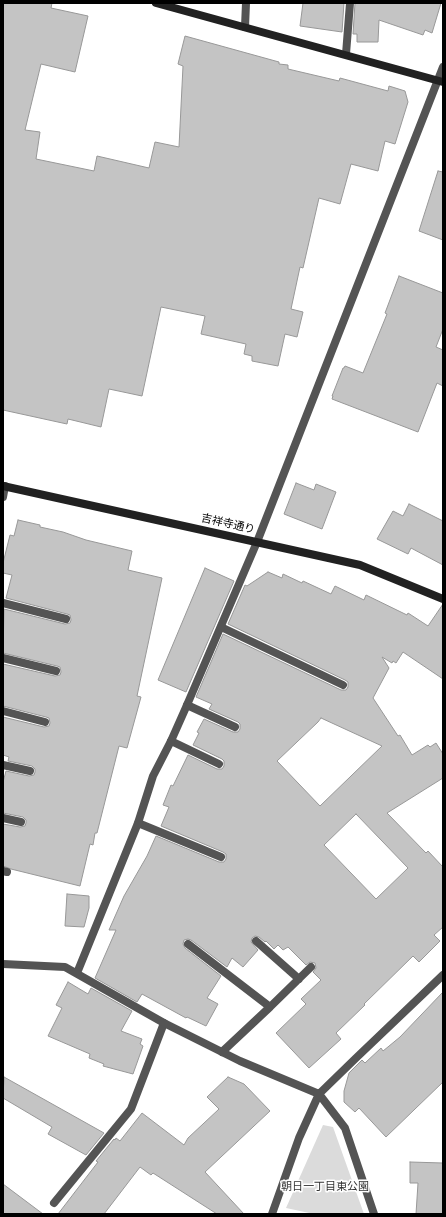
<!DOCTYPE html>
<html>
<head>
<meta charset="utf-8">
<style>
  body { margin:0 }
  #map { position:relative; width:446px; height:1217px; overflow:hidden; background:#fff; font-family:"IBM Plex Sans",sans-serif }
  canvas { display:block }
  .frame { position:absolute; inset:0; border:4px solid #000; pointer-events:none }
</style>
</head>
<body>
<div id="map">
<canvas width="446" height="1217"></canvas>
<div class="frame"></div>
</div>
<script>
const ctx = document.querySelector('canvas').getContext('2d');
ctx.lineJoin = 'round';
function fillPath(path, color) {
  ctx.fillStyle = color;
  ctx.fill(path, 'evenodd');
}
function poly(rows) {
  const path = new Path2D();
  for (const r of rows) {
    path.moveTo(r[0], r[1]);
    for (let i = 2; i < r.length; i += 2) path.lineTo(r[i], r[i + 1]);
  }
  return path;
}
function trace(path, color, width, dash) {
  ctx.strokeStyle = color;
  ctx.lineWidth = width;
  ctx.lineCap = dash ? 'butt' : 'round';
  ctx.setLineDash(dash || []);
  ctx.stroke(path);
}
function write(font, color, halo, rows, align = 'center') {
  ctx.font = font + ' "IBM Plex Sans","Noto Sans JP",sans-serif';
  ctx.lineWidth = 3;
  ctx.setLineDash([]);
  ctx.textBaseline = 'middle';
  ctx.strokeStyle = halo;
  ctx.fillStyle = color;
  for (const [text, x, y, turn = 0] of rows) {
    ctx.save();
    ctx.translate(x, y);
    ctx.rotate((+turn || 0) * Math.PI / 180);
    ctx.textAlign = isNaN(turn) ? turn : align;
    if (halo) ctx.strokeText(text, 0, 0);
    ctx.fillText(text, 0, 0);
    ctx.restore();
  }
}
fillPath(poly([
  [323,1125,333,1127,364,1214,314,1214,286,1208]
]), '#dbdbdb');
const building = poly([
  [3,3,52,3,51,8,88,16,75,72,41,64,25,130,40,132,36,159,94,171,97,156,149,168,155,142,179,147,183,66,178,64,185,36,279,62,279,64,288,65,288,69,339,81,340,78,388,91,389,86,405,91,408,102,395,144,385,141,378,171,351,164,340,204,319,198,303,268,300,267,291,309,303,312,297,337,285,334,278,366,252,361,252,356,244,354,246,344,201,334,205,316,161,307,142,396,109,389,101,427,68,419,67,424,3,410,3,3],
  [303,3,344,3,342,32,300,26,303,3],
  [355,3,441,3,432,33,425,30,423,35,379,20,378,42,357,42,357,34,353,34,355,3],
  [438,171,443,172,443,240,419,231,438,171],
  [399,276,443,293,443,329,436,347,443,350,443,386,437,383,418,432,332,399,333,396,332,396,343,368,344,368,345,366,363,373,387,314,385,313,399,276],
  [296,483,314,490,316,484,336,492,322,529,284,514,296,483],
  [409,504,443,521,443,565,411,548,408,554,377,539,393,511,403,516,409,504],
  [18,520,40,525,40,527,63,532,86,540,132,551,128,570,162,578,137,696,141,697,127,748,119,746,97,833,95,833,93,845,90,844,80,886,11,869,3,866,3,824,20,827,25,826,26,823,26,820,23,817,3,813,3,782,6,771,29,776,34,775,35,772,35,769,32,766,8,761,9,757,3,755,3,717,44,727,49,726,50,723,49,718,46,717,3,706,3,664,55,676,60,675,61,672,60,667,57,666,3,653,4,609,65,624,70,623,71,620,70,615,67,614,6,598,12,575,3,573,3,563,10,535,14,536,18,520],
  [205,568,234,581,186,692,158,680,205,568],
  [268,572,282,578,283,574,302,583,303,581,331,594,335,586,364,600,366,595,407,615,408,613,428,626,443,604,443,679,403,652,396,663,393,661,392,663,382,657,389,668,373,698,398,736,400,735,412,755,428,745,430,747,436,743,443,754,443,778,387,813,426,853,428,851,443,867,443,927,434,935,440,941,419,962,413,956,364,1004,365,1005,336,1033,341,1039,309,1068,276,1033,306,1004,301,999,321,980,313,972,316,968,315,963,310,962,306,965,288,947,283,950,278,945,274,949,266,941,265,942,259,937,255,936,252,938,251,942,258,950,243,967,232,958,227,967,191,940,188,939,184,940,183,944,185,948,221,976,207,998,218,1004,206,1026,187,1017,186,1018,142,994,137,1002,95,978,116,930,109,930,124,896,147,856,156,836,219,862,224,862,226,859,226,854,223,852,161,826,169,807,163,805,171,785,173,786,188,755,217,769,222,769,224,766,224,761,222,759,193,745,199,733,197,732,204,719,233,732,238,732,240,729,240,724,238,722,209,709,212,704,196,697,223,634,341,690,346,690,348,687,348,682,345,680,228,624,245,585,247,586,268,572],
  [321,718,382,746,320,806,277,761,318,722,321,718],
  [356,814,408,868,376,899,324,845,356,814],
  [67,894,89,896,89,908,84,927,65,926,67,894],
  [68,982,88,994,91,988,132,1011,121,1031,142,1039,140,1044,143,1046,133,1074,103,1066,104,1064,89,1058,90,1054,48,1036,62,1008,56,1005,68,982],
  [443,992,443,1082,386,1137,359,1108,355,1112,344,1102,344,1091,349,1073,362,1060,365,1063,381,1048,383,1051,400,1037,443,992],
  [4,1077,104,1133,86,1155,48,1134,52,1127,3,1098,4,1077],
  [228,1077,244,1084,270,1111,205,1172,244,1214,217,1214,153,1173,151,1175,140,1167,104,1214,58,1214,98,1162,96,1161,114,1139,115,1140,116,1138,120,1141,142,1113,184,1145,188,1138,219,1109,207,1097,228,1077],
  [410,1162,443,1163,443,1214,416,1214,418,1183,410,1183,410,1162],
  [3,1184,43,1214,3,1214,3,1184]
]);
fillPath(building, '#c4c4c4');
trace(building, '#989898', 1);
trace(poly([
  [245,27,246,3],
  [346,54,350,3],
  [3,603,66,619],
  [221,627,343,685],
  [3,658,56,671],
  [187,705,235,727],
  [3,711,45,722],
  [171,741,219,764],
  [3,765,30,771],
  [3,818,21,822],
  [138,823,221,857],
  [3,871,7,872],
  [256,941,299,979],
  [188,944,270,1007,222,1052],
  [270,1007,311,967],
  [54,1203,131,1109,164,1023]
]), '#545454', 8);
trace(poly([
  [3,497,5,486],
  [3,964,65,967,164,1023,240,1061,319,1094,345,1128,374,1214],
  [77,973,138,823,153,776,171,741,187,705,257,542,443,67],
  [272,1214,299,1138,319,1094,356,1058,443,975]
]), '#545454', 8);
trace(poly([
  [156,3,443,82],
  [3,486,360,565,443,599]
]), '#212121', 8);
write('11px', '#000', '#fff', [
  ["吉祥寺通り",228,524,13]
]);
write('11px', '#323232', '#fff', [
  ["朝日一丁目東公園",325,1187]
]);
</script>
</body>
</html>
